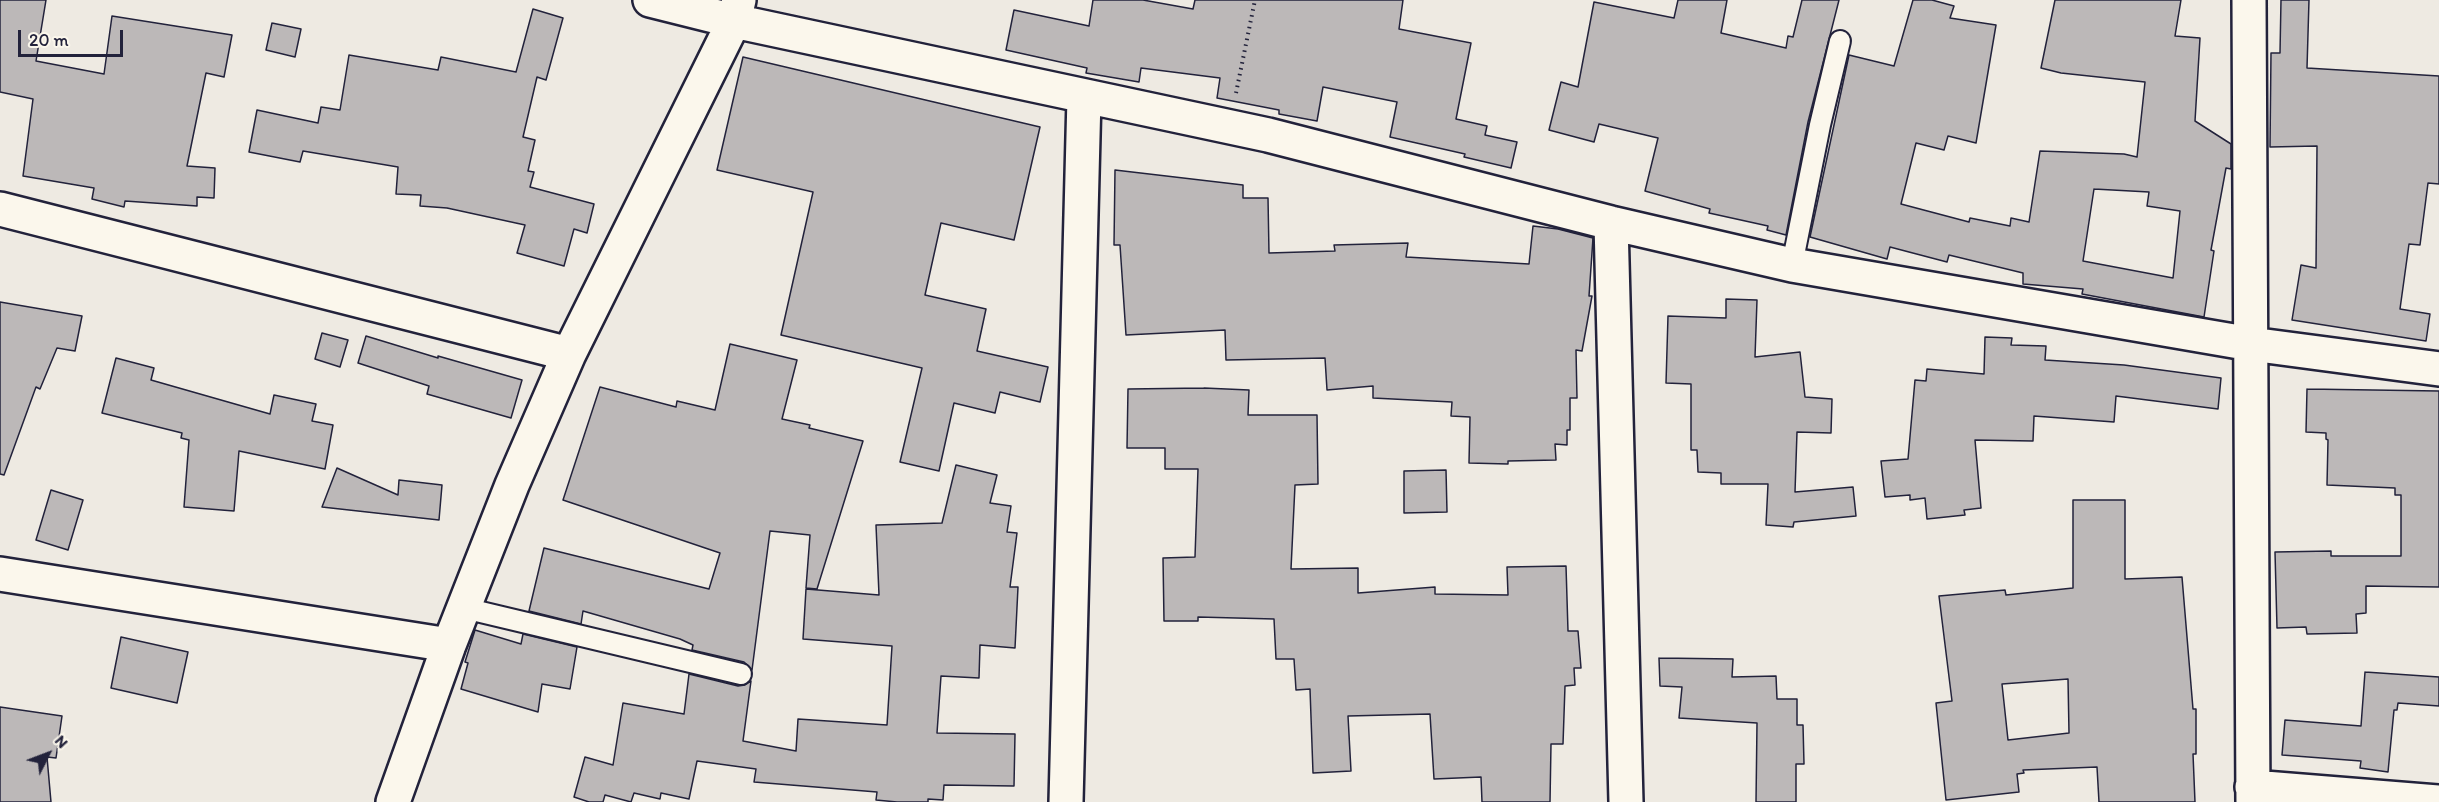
<!DOCTYPE html>
<html>
<head>
<meta charset="utf-8">
<style>
  body { margin:0 }
  #map { position:relative; width:2439px; height:802px; overflow:hidden; background:#eeeae2; font-family:Itim,sans-serif }
  canvas { display:block }
  .north { position:absolute; left:18px; top:724px; width:60px; height:60px; -webkit-text-stroke:4px #fbf7ec; paint-order:stroke; rotate:48deg; font-size:16px; font-weight:700; line-height:24px; text-align:center; color:#22223b }
  .north::after { content:''; display:block; margin:auto; width:21px; height:27px; background:#22223b; clip-path:polygon(50% 0,100% 100%,50% 72%,0 100%) }
  .scale { position:absolute; left:18px; top:30px; width:105px; height:27px; box-sizing:border-box; border:3px solid #22223b; border-top:0; padding-left:8px; font-size:18px; line-height:21px; white-space:nowrap; color:#22223b; -webkit-text-stroke:4px #fbf7ec; paint-order:stroke }
</style>
</head>
<body>
<div id="map">
<canvas width="2439" height="802"></canvas>
<div class="north">N</div>
<div class="scale">20 m</div>
</div>
<script>
const ctx = document.querySelector('canvas').getContext('2d');
ctx.lineJoin = 'round';
function fillPath(path, color) {
  ctx.fillStyle = color;
  ctx.fill(path, 'evenodd');
}
function poly(rows) {
  const path = new Path2D();
  for (const r of rows) {
    path.moveTo(r[0], r[1]);
    for (let i = 2; i < r.length; i += 2) path.lineTo(r[i], r[i + 1]);
  }
  return path;
}
function trace(path, color, width, dash) {
  ctx.strokeStyle = color;
  ctx.lineWidth = width;
  ctx.lineCap = dash ? 'butt' : 'round';
  ctx.setLineDash(dash || []);
  ctx.stroke(path);
}
const building = poly([
  [0,0,46,0,36,61,104,74,112,16,232,35,224,77,206,73,187,166,215,168,214,198,197,197,197,206,125,201,124,207,92,199,94,188,23,176,33,99,0,92,0,0],
  [1093,0,1143,0,1193,9,1195,0,1403,0,1399,29,1471,43,1456,119,1487,126,1485,135,1517,142,1511,168,1464,157,1465,154,1390,137,1397,102,1323,87,1317,121,1279,114,1279,110,1217,98,1220,78,1141,68,1139,82,1086,73,1087,68,1006,50,1014,10,1089,26,1093,0],
  [1678,0,1727,0,1721,33,1786,48,1788,36,1793,37,1802,0,1839,0,1808,122,1786,235,1767,230,1768,226,1709,213,1710,209,1645,191,1658,138,1599,124,1594,142,1549,130,1561,82,1578,87,1594,2,1674,18,1678,0],
  [1913,0,1932,0,1954,6,1950,18,1996,25,1976,143,1948,136,1944,150,1916,143,1901,204,1969,222,1970,218,2010,226,2011,218,2029,222,2040,151,2124,154,2137,157,2145,82,2061,73,2041,68,2055,0,2181,0,2175,36,2200,38,2195,121,2231,144,2231,169,2226,168,2211,250,2214,251,2204,317,2082,294,2083,289,2023,284,2023,273,1949,255,1947,262,1890,247,1887,259,1810,237,1849,55,1894,66,1913,0],
  [2094,189,2149,192,2147,206,2180,211,2173,278,2083,261,2094,189],
  [2281,0,2309,0,2307,68,2439,76,2439,184,2428,183,2420,245,2409,244,2400,309,2430,314,2426,341,2292,320,2301,265,2316,268,2317,146,2270,147,2271,53,2280,53,2281,0],
  [533,9,563,18,546,80,537,77,523,137,535,140,528,171,534,172,530,187,594,204,587,233,574,229,564,266,517,253,525,225,447,208,420,206,421,195,396,194,398,167,303,151,300,162,249,152,257,110,318,123,321,107,340,110,349,55,438,70,441,57,516,72,533,9],
  [272,23,301,29,295,57,266,50,272,23],
  [743,57,1040,127,1014,240,941,223,925,295,986,309,977,351,1048,367,1040,402,1000,392,995,413,954,403,939,471,900,462,922,368,781,335,813,192,717,170,743,57],
  [1115,170,1243,185,1243,198,1268,198,1269,253,1335,251,1334,245,1408,243,1406,257,1529,264,1533,226,1558,229,1593,238,1589,296,1592,296,1582,351,1576,350,1577,398,1570,398,1570,430,1567,430,1567,445,1555,444,1556,460,1508,461,1508,464,1469,463,1470,417,1451,416,1452,402,1373,398,1373,386,1327,390,1325,358,1226,360,1225,330,1126,335,1120,245,1114,245,1115,170],
  [1726,299,1757,300,1755,357,1800,352,1805,397,1832,399,1831,433,1797,432,1795,492,1853,487,1856,516,1794,522,1793,527,1766,525,1768,484,1721,484,1721,473,1698,472,1697,450,1691,450,1691,384,1666,383,1668,316,1726,318,1726,299],
  [0,302,82,316,75,351,57,348,40,389,36,387,4,475,0,474,0,302],
  [322,333,348,340,340,367,315,359,322,333],
  [366,336,438,358,438,356,522,380,511,418,427,394,429,386,358,363,366,336],
  [1985,337,2012,338,2011,345,2046,346,2045,360,2124,365,2221,378,2218,409,2116,396,2114,422,2034,416,2033,441,1975,440,1981,508,1964,510,1965,515,1927,519,1925,498,1910,500,1910,495,1885,497,1881,461,1908,459,1915,380,1926,381,1927,369,1984,374,1985,337],
  [730,344,797,360,782,419,810,425,809,428,863,441,817,589,806,588,810,535,770,531,752,670,744,662,692,650,693,645,680,639,583,611,581,624,529,611,544,548,709,589,720,553,563,500,600,387,676,407,677,401,715,410,730,344],
  [116,358,154,368,151,380,270,414,274,395,316,404,312,421,333,425,325,469,239,451,234,511,184,507,189,440,181,438,182,433,102,413,116,358],
  [1204,388,1249,390,1248,415,1317,415,1318,484,1295,485,1291,569,1358,568,1358,593,1435,587,1435,594,1508,595,1507,567,1566,566,1568,631,1578,631,1581,668,1574,668,1575,685,1565,686,1563,744,1551,744,1550,802,1482,802,1481,777,1434,779,1430,714,1348,716,1351,771,1313,773,1310,689,1296,690,1294,659,1276,659,1274,619,1198,617,1198,621,1164,621,1163,558,1195,557,1198,469,1165,469,1165,448,1127,448,1128,389,1204,388],
  [2307,389,2439,391,2439,587,2366,586,2366,613,2356,614,2357,633,2307,634,2306,627,2277,628,2275,552,2331,551,2331,556,2401,556,2401,495,2395,495,2395,488,2327,485,2328,440,2326,439,2326,433,2306,432,2307,389],
  [956,465,997,475,990,503,1011,506,1007,532,1017,533,1010,587,1018,587,1015,648,980,645,979,678,941,676,937,733,1015,734,1014,786,944,785,943,800,928,799,928,802,897,802,876,800,877,792,754,782,756,769,697,761,689,799,661,793,660,799,634,793,631,802,605,795,603,802,589,802,574,797,585,757,613,765,623,703,684,714,689,674,738,686,745,685,751,681,743,741,796,751,798,719,887,725,892,646,803,639,806,589,879,595,876,525,942,523,956,465],
  [337,468,398,495,399,480,442,485,439,520,322,507,337,468],
  [1446,470,1447,512,1404,513,1404,471,1446,470],
  [51,490,83,500,68,550,36,540,51,490],
  [2073,500,2125,500,2125,579,2182,577,2193,709,2196,709,2196,754,2193,754,2195,802,2099,802,2097,767,2023,770,2024,773,2017,774,2019,792,1946,800,1936,703,1952,701,1939,596,2005,590,2006,595,2073,588,2073,500],
  [2068,679,2069,733,2008,740,2002,684,2068,679],
  [475,630,521,644,523,634,577,647,570,689,542,684,538,712,461,689,468,663,465,662,475,630],
  [121,637,188,652,177,703,111,688,121,637],
  [1659,658,1733,659,1732,677,1776,676,1777,699,1797,699,1797,725,1803,725,1804,764,1796,764,1796,802,1756,802,1757,723,1679,718,1682,687,1660,686,1659,658],
  [2365,672,2439,677,2439,706,2398,703,2397,710,2394,710,2388,772,2360,768,2361,761,2282,755,2285,720,2361,726,2365,672],
  [0,707,62,716,56,758,47,757,51,802,0,802,0,707]
]);
fillPath(building, '#bcb8b8');
trace(building, '#22223b', 1.5);
const lane = poly([
  [1792,265,1820,125,1840,41],
  [464,608,741,674]
]);
const street = poly([
  [650,0,734,21,1268,135,1611,223,1792,265,2251,344,2439,369],
  [2249,0,2253,802],
  [0,209,569,354],
  [1611,223,1626,802],
  [0,574,449,645],
  [2252,787,2439,802],
  [393,802,449,645,512,485,569,354,734,21,739,0],
  [1066,802,1084,97]
]);
trace(lane, '#22223b', 24);
trace(street, '#22223b', 38);
trace(poly([
  [1236,93,1255,0]
]), '#22223b', 4, [1.5, 4.5]);
trace(lane, '#fbf7ec', 20);
trace(street, '#fbf7ec', 33);
</script>
</body>
</html>
